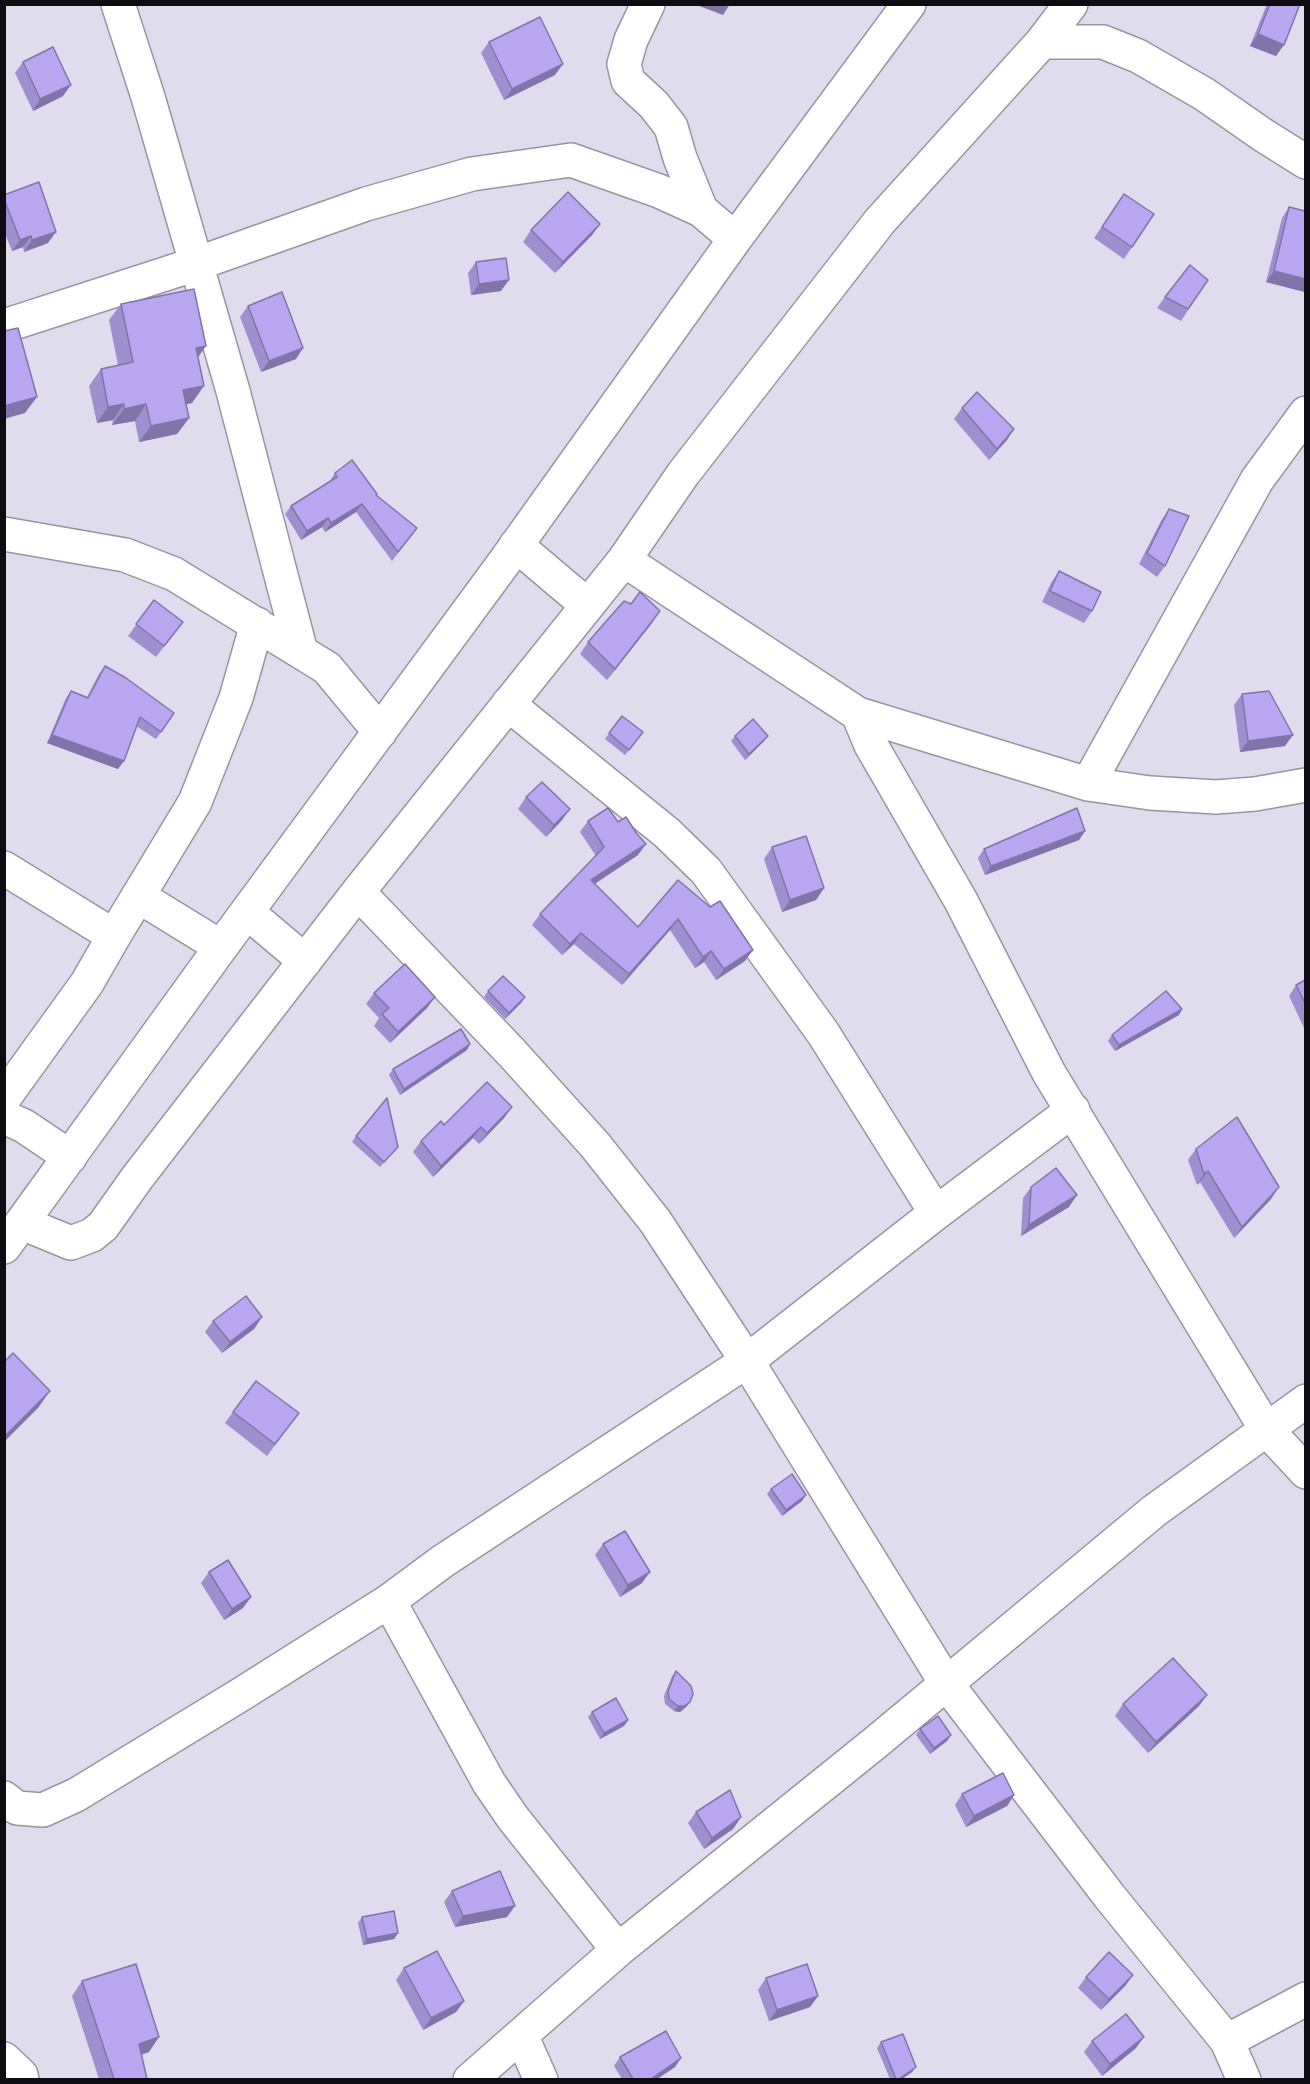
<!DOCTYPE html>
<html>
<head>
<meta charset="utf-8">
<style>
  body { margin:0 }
  #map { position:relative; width:1310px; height:2084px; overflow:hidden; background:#dfdcee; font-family:Arial,sans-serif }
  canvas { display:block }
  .frame { position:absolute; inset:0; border:6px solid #0d0c12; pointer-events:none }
</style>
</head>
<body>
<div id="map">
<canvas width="1310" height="2084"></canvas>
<div class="frame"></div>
</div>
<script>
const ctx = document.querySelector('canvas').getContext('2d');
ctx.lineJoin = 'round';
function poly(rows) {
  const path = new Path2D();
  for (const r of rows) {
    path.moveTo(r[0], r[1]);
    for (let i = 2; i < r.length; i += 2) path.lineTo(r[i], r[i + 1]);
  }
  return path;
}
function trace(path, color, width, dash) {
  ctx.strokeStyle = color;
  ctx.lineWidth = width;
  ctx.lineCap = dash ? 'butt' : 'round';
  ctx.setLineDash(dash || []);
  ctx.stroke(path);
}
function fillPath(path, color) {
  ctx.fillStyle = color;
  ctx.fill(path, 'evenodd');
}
const minor = poly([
  [118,4,148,97,233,391,301,652],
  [648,4,631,40,624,64,628,81,654,105,671,127,680,158,701,210],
  [1042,42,1103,42,1138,56,1204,94,1263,135,1306,162],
  [4,326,196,264,366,204,472,174,571,160,659,191,701,210,735,239],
  [4,534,125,555,174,574,327,668,380,732],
  [516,545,587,605],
  [624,560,858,714,1088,784,1150,793,1216,797,1255,794,1306,785],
  [508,704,667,833,706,871,823,1033,936,1213],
  [858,714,871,745,961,901,1049,1073,1266,1429,1306,1472],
  [1088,784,1257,480,1306,413],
  [4,868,114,936],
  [358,892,512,1053,595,1145,655,1221,747,1361,946,1683,1110,1897,1227,2041,1244,2080],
  [138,896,221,947],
  [247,912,305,961],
  [4,1098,87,983,114,936,195,802,236,698,257,624],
  [4,1117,24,1126,70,1157],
  [22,1223,71,1243,92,1235,103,1226,137,1178,358,892,624,560,683,474,880,221,1042,42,1071,4],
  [4,1247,221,947,503,564,735,239,909,4],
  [389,1601,489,1783,513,1818,618,1950],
  [4,1798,17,1808,43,1810,76,1795,240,1695,389,1601,443,1561,747,1361,936,1213,1073,1110],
  [521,2035,541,2080],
  [1227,2041,1306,1999],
  [4,2059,21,2075,22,2080],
  [470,2080,618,1950,875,1743,1154,1511,1306,1401]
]);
trace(minor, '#9794a5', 36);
trace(minor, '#fff', 33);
fillPath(poly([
  [1267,4,1300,4,1276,56,1250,46],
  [489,42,555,75,504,100,481,53],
  [23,62,63,96,33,111,15,73],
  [1124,194,1154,214,1124,259,1094,238],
  [4,195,48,243,24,252,23,247,12,251,4,231],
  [1289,207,1305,292,1266,282,1282,218],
  [600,224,592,235,555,273,523,242,531,230],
  [476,262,501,291,471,295,468,273],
  [1208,280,1181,321,1157,308,1165,297],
  [121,304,198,357,192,403,186,404,189,418,177,434,139,442,135,421,112,425,113,420,97,423,89,386,101,369,118,365,109,320],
  [248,306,296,359,261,372,240,317],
  [962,408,1007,440,989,460,954,419],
  [335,473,377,494,376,496,417,528,392,561,356,512,325,532,322,527,301,540,285,514,291,506,329,482],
  [1169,509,1165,566,1157,577,1139,564,1161,521],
  [1059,571,1092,611,1084,623,1042,602,1051,583],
  [154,600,183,622,156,657,128,636],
  [652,623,607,680,580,654,588,642],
  [105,666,174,713,156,739,136,726,118,769,47,743,66,698,71,691,87,697,99,674],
  [1242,694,1285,746,1240,752,1234,705],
  [622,716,643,732,625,755,605,739],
  [735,736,764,741,745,760,731,741],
  [526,797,562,820,546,837,518,809],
  [588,821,638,855,595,884,638,927,710,907,745,961,716,980,704,962,695,968,670,930,622,985,574,944,562,955,532,925,540,914,596,856,580,832],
  [1085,831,1079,840,985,875,978,858,984,849],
  [772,847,824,888,816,900,782,912,764,859],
  [1305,980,1305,1030,1289,996,1296,985],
  [488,991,525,997,521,1003,505,1019,484,997],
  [374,993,435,997,427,1008,390,1043,374,1026,379,1018,366,1004],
  [1182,1009,1179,1015,1115,1051,1108,1041,1112,1035],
  [467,1050,400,1095,389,1075,393,1069],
  [512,1107,504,1118,479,1144,473,1138,433,1177,413,1152,421,1141,444,1125],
  [356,1136,398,1147,380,1167,352,1142],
  [1196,1149,1271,1199,1234,1238,1200,1182,1197,1185,1188,1160],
  [1031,1187,1069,1207,1021,1236,1023,1198],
  [262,1317,254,1329,222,1353,205,1332,213,1321],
  [233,1412,299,1413,267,1456,225,1423],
  [771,1489,802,1501,782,1516,767,1494],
  [603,1544,642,1583,620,1597,595,1555],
  [209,1572,243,1608,224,1620,201,1583],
  [676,1671,690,1702,686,1707,680,1712,674,1711,665,1704,664,1696,672,1676],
  [1123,1704,1199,1706,1148,1753,1115,1716],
  [592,1712,628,1720,624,1726,600,1739,588,1717],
  [920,1729,951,1735,947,1741,930,1754,916,1735],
  [962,1794,1014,1795,1007,1806,966,1827,955,1805],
  [696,1812,741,1817,733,1829,704,1849,688,1823],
  [452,1891,507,1917,455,1927,444,1902],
  [362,1917,398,1933,394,1939,363,1945,358,1923],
  [404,1968,464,2001,456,2012,423,2030,396,1980],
  [1133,1975,1125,1986,1101,2010,1078,1988,1086,1977],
  [766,1978,818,1996,810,2007,769,2021,758,1990],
  [82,1981,149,2052,141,2055,147,2079,99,2079,72,1996],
  [1092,2041,1136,2048,1102,2076,1084,2052],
  [881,2042,916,2067,912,2072,902,2079,890,2079,877,2048],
  [620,2057,681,2058,675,2067,657,2079,622,2079,614,2066]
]), '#9e8fcf');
fillPath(poly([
  [694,4,730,4,723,15],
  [1258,34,1284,45,1276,56,1250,46],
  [563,64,555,75,504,100,512,89],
  [71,85,63,96,33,111,40,99],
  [600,224,592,235,555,273,563,262],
  [56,232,48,243,24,252,32,240],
  [31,236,23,247,12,251,20,240],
  [1274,271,1305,279,1305,292,1266,282],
  [509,280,501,291,471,295,479,284],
  [206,346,194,363,196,348],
  [303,348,296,359,261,372,269,361],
  [204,386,192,403,172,407,183,390],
  [37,397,25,413,4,419,4,406],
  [124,404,113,420,97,423,108,407],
  [146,404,135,421,112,425,124,409],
  [189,418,177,434,139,442,151,426],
  [1014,429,1007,440,989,460,997,449],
  [362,504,356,512,325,532,331,523],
  [328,518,322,527,301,540,307,531],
  [660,611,652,623,607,680,615,669],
  [52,735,124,761,118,769,47,743],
  [1293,735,1285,746,1240,752,1248,741],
  [768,736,764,741,745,760,749,754],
  [570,809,562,820,546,837,554,825],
  [1085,831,1079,840,985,875,991,866],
  [646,844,638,855,583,891,591,880],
  [824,888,816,900,782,912,790,900],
  [678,919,670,930,622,985,629,974],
  [581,933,574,944,562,955,570,944],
  [753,950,745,961,716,980,724,969],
  [711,951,704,962,695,968,703,957],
  [435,997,427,1008,390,1043,398,1032],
  [525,997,521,1003,505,1019,509,1013],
  [1182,1009,1179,1015,1115,1051,1119,1045],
  [470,1044,467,1050,400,1095,404,1089],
  [512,1107,504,1118,479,1144,487,1133],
  [481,1127,473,1138,433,1177,441,1166],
  [1208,1171,1200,1182,1197,1185,1204,1174],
  [1279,1187,1271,1199,1234,1238,1242,1227],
  [1077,1195,1069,1207,1021,1236,1029,1225],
  [262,1317,254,1329,222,1353,230,1342],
  [50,1391,38,1408,4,1442,4,1437],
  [806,1495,802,1501,782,1516,786,1510],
  [650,1572,642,1583,620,1597,628,1585],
  [251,1597,243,1608,224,1620,232,1609],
  [1207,1695,1199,1706,1148,1753,1156,1742],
  [690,1702,686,1707,680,1712,674,1711,678,1706],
  [628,1720,624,1726,600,1739,604,1733],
  [951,1735,947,1741,930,1754,934,1748],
  [1014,1795,1007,1806,966,1827,974,1816],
  [741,1817,733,1829,704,1849,712,1838],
  [515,1906,507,1917,455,1927,463,1916],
  [398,1933,394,1939,363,1945,367,1939],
  [1133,1975,1125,1986,1101,2010,1109,1999],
  [818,1996,810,2007,769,2021,777,2010],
  [464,2001,456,2012,423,2030,431,2018],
  [159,2037,149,2052,128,2059,139,2044],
  [1144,2037,1136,2048,1102,2076,1110,2064],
  [681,2058,675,2067,657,2079,651,2079],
  [916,2067,912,2072,902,2079,899,2079]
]), '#8174a9');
const building = poly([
  [1270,4,1300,4,1284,45,1258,34,1270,4],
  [540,17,563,64,512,89,489,42,540,17],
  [53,47,71,85,40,99,23,62,53,47],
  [39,182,56,232,32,240,31,236,20,240,4,199,4,195,39,182],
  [568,192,600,224,563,262,531,230,568,192],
  [1124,194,1154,214,1132,247,1102,227,1124,194],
  [1289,207,1305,211,1305,279,1274,271,1289,207],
  [506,258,509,280,479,284,476,262,506,258],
  [1190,265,1208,280,1188,309,1165,297,1190,265],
  [194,289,206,346,196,348,204,386,183,390,189,418,151,426,146,404,124,409,124,404,108,407,101,369,133,362,121,304,194,289],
  [282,292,303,348,269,361,248,306,282,292],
  [18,328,37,397,4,406,4,331,18,328],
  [977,392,1014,429,997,449,962,408,977,392],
  [352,460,377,494,376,495,417,528,398,552,362,504,331,523,328,518,307,531,291,506,337,477,335,473,352,460],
  [1169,509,1189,516,1165,566,1147,553,1169,509],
  [1059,571,1101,592,1092,611,1050,591,1059,571],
  [640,592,660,611,615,669,588,642,624,601,631,604,640,592],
  [154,600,183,622,164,646,136,624,154,600],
  [105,666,126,678,174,713,161,732,140,717,124,761,52,735,71,691,88,698,105,666],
  [1269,691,1293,735,1248,741,1242,694,1269,691],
  [622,716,643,732,629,750,609,733,622,716],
  [753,719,768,736,749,754,735,736,753,719],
  [542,782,570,809,554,825,526,797,542,782],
  [608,808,618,822,626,817,637,834,646,844,591,880,638,927,678,880,710,907,720,901,753,950,724,969,711,951,703,957,678,919,629,974,581,933,570,944,540,914,604,847,588,821,608,808],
  [1077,808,1085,831,991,866,984,849,1077,808],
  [806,836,824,888,790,900,772,847,806,836],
  [405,964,435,997,398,1032,382,1014,389,1008,374,993,405,964],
  [503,976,525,997,509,1013,488,991,503,976],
  [1305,980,1305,1003,1296,985,1305,980],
  [1166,991,1182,1009,1119,1045,1112,1035,1166,991],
  [461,1029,470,1044,404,1089,393,1069,461,1029],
  [487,1082,512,1107,487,1133,481,1127,441,1166,421,1141,441,1121,444,1125,487,1082],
  [387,1098,398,1147,384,1162,356,1136,387,1098],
  [1237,1117,1279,1187,1242,1227,1208,1171,1204,1174,1196,1149,1237,1117],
  [1056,1168,1077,1195,1029,1225,1031,1187,1056,1168],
  [246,1296,262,1317,230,1342,213,1321,246,1296],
  [13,1353,50,1391,4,1437,4,1362,13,1353],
  [256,1381,299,1413,275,1444,233,1412,256,1381],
  [792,1474,806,1495,786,1510,771,1489,792,1474],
  [625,1531,650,1572,628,1585,603,1544,625,1531],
  [228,1560,251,1597,232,1609,209,1572,228,1560],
  [1173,1658,1207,1695,1156,1742,1123,1704,1173,1658],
  [676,1671,691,1686,693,1694,690,1702,684,1706,678,1706,669,1699,668,1691,676,1671],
  [616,1698,628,1720,604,1733,592,1712,616,1698],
  [938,1716,951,1735,934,1748,920,1729,938,1716],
  [1003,1773,1014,1795,974,1816,962,1794,1003,1773],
  [730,1790,741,1817,712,1838,696,1812,730,1790],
  [500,1871,515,1906,463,1916,452,1891,500,1871],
  [394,1911,398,1933,367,1939,362,1917,394,1911],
  [437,1951,464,2001,431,2018,404,1968,437,1951],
  [1109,1952,1133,1975,1109,1999,1086,1977,1109,1952],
  [136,1964,159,2037,139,2044,147,2079,114,2079,82,1981,136,1964],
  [807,1964,818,1996,777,2010,766,1978,807,1964],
  [1126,2014,1144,2037,1110,2064,1092,2041,1126,2014],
  [666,2031,681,2058,651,2079,633,2079,620,2057,666,2031],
  [903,2034,916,2067,899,2079,896,2079,881,2042,903,2034]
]);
fillPath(building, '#b8a6f1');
trace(building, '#8174a9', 1.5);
</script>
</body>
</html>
